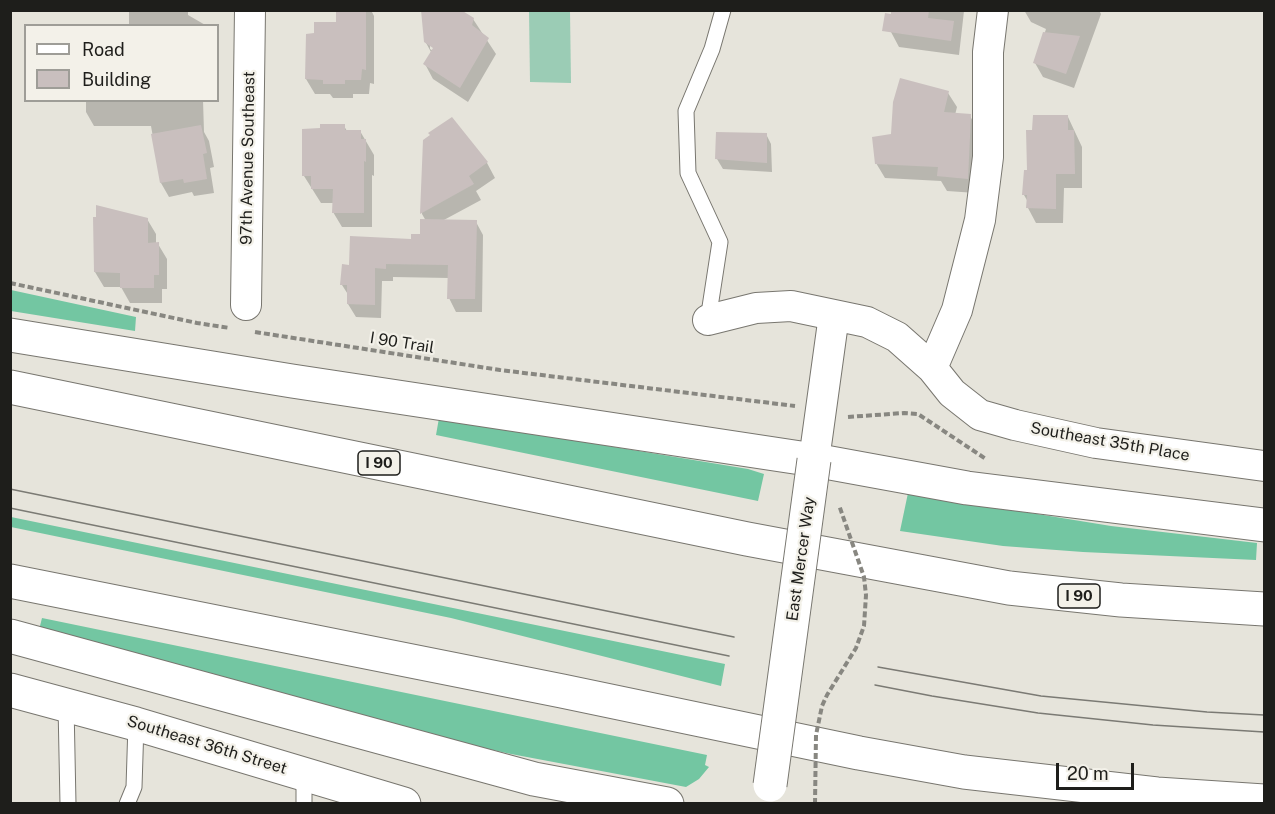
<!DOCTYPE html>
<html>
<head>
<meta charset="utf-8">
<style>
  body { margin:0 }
  #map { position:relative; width:1275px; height:814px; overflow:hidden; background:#e6e4db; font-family:"Public Sans",sans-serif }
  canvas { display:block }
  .frame { position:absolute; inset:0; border:12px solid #1e1e1b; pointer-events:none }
  .legend { position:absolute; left:24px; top:24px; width:195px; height:78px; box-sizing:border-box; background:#f3f1e9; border:2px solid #9e9d97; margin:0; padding:8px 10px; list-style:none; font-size:18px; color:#1e1e1b }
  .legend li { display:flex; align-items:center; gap:12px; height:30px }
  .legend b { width:30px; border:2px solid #9e9d97 }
  .scale { position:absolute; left:1056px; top:763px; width:78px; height:27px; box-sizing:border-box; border:3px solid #1e1e1b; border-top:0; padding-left:8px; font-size:18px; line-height:21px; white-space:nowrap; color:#1e1e1b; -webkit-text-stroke:4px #f3f1e9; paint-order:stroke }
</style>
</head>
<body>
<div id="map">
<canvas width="1275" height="814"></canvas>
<div class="frame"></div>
<ul class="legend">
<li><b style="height:8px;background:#fff"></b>Road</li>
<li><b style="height:16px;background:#c9bfbe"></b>Building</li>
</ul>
<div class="scale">20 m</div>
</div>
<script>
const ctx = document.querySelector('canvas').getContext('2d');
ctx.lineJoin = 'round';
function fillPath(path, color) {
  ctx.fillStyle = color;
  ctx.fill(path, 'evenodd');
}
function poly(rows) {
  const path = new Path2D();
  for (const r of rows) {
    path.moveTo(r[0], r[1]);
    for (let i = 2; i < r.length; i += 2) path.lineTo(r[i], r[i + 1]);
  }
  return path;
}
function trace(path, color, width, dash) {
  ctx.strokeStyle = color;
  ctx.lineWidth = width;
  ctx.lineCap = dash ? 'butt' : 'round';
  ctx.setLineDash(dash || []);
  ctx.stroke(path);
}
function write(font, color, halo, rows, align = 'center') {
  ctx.font = font + ' "Public Sans",sans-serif';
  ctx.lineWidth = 4.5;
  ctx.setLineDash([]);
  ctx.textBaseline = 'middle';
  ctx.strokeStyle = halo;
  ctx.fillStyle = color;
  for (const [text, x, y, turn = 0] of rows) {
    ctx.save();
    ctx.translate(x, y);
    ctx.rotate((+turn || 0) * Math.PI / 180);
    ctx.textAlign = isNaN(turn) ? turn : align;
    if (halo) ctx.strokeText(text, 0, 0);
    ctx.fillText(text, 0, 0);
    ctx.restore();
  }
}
fillPath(poly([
  [529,11,570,11,571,83,530,82]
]), '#9bccb5');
fillPath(poly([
  [11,290,136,317,135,331,11,311],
  [439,418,748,469,764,474,758,501,436,435],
  [908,493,1111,526,1257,543,1256,560,1083,552,1003,546,900,531],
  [11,517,725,664,721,686,451,618,11,527],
  [42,618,707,755,705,765,709,767,699,779,686,787,511,754,379,725,39,630]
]), '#73c6a2');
fillPath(poly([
  [129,10,188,10,188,15,207,26,129,26],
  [338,10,371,10,374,16,374,84,370,83,369,94,353,94,353,98,333,98,330,94,315,94,306,79,316,35,337,23],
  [893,10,968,10,964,11,959,55,899,47,891,32],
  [1024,10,1099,10,1101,14,1074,88,1043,77,1035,63,1046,29,1031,22],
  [473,19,496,54,468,102,433,79,425,64,431,52,425,41],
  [430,45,440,52,438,54,430,49],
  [948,93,957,107,955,115,970,116,978,130,976,193,947,191,941,181,885,178,876,163,893,135],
  [86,100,203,100,204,132,209,141,214,167,210,168,214,193,194,196,192,192,169,197,161,183,151,126,94,126,86,112],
  [1068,117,1082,147,1082,188,1064,188,1063,223,1036,223,1028,208,1028,202,1024,195,1034,132],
  [451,119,487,163,495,178,476,191,481,200,442,221,476,222,483,235,482,312,456,312,449,298,449,278,393,277,393,281,382,281,381,318,356,317,348,304,349,296,342,285,350,266,422,236,426,221,422,214,424,141],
  [344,126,347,131,360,131,374,155,374,176,372,175,372,227,342,227,333,212,334,203,321,203,304,176],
  [766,134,771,144,772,172,723,169,717,159],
  [94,219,147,219,156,234,156,244,158,244,167,259,167,289,162,289,162,303,130,303,121,287,104,287,95,272]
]), '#0003');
fillPath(poly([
  [336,10,366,10,366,70,362,69,361,80,345,80,345,84,323,84,323,80,305,79,306,34,314,33,314,22,336,22],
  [421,10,461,10,474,18,472,25,489,38,460,88,423,64,433,48,424,42],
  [891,10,929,10,928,18,954,21,951,41,882,31,885,13,891,14],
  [1043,32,1080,36,1066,74,1033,63],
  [900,78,949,91,944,112,971,114,968,179,937,176,938,167,875,164,872,137,891,134,893,102],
  [1033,115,1068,115,1068,130,1074,130,1075,174,1056,174,1056,209,1026,208,1027,195,1022,195,1024,170,1027,170,1026,130,1032,130],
  [452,117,488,162,469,176,474,184,420,214,423,140,430,135,428,133],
  [320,124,345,124,345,130,361,130,361,139,366,139,366,162,364,161,364,213,332,213,333,189,311,189,311,176,302,176,302,129,320,128],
  [201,125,207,153,203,154,207,179,184,183,183,179,160,183,151,134],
  [716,132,767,133,767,163,715,159],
  [96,205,148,218,148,243,159,242,159,275,154,275,154,288,120,288,120,273,94,272,93,217,96,217],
  [420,219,477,220,475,299,447,299,448,265,386,264,386,269,375,268,375,305,347,304,347,285,340,285,342,264,349,265,350,236,411,239,411,234,420,234]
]), '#c9bfbe');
const lane = poly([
  [708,320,720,242,688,173,686,111,712,49,723,10],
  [66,705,68,804],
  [304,774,304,804],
  [127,804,134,787,136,724]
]);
const street = poly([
  [246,305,250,10],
  [708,320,756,308,791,306,867,322,897,337,932,368,952,393,980,415,1015,425,1096,443,1264,466],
  [932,368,957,310,980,220,988,157,988,52,993,10],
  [814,460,834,315]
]);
const secondary = poly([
  [10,690,136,724,404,804]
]);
const highway = poly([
  [10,335,292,381,814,460,967,488,1264,525],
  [10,387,747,539,1009,588,1121,600,1264,609],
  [10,581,562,691,859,753,964,772,1157,794,1264,801],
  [10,636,534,779,667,804]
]);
trace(lane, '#78766f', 17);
trace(street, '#78766f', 32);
trace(secondary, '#78766f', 35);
trace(highway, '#78766f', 35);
trace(poly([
  [10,283,197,323,230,328],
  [255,332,500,370,795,406],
  [848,417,904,413,918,414,986,459]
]), '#888781', 4, [6, 3]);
trace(lane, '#fff', 15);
trace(street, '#fff', 30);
trace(secondary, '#fff', 33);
trace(highway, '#fff', 33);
trace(poly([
  [10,489,734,637],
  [10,508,729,656],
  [878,667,1041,696,1207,712,1264,715],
  [875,685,932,696,1038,713,1153,725,1264,732]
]), '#7b7a74', 1.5);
const secondaryBridge = poly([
  [770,785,814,460]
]);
trace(secondaryBridge, '#78766f', 35, []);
trace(poly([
  [815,804,816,735,822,706,827,695,856,648,864,626,866,595,864,577,839,505]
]), '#888781', 4, [6, 3]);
trace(secondaryBridge, '#fff', 33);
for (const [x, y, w] of [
  [379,463,42],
  [1079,596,42]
]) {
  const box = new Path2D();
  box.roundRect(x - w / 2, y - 12, w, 24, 4.5);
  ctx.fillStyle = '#f3f1e9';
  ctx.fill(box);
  trace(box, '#1e1e1b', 1.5);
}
write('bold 15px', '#1e1e1b', null, [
  ["I 90",379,463],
  ["I 90",1079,596]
]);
write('16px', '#1e1e1b', '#f3f1e9', [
  ["97th Avenue Southeast",248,158,-89],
  ["I 90 Trail",402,343,9],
  ["Southeast 35th Place",1110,442,10],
  ["East Mercer Way",801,559,-82],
  ["Southeast 36th Street",207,745,17]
]);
</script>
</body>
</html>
